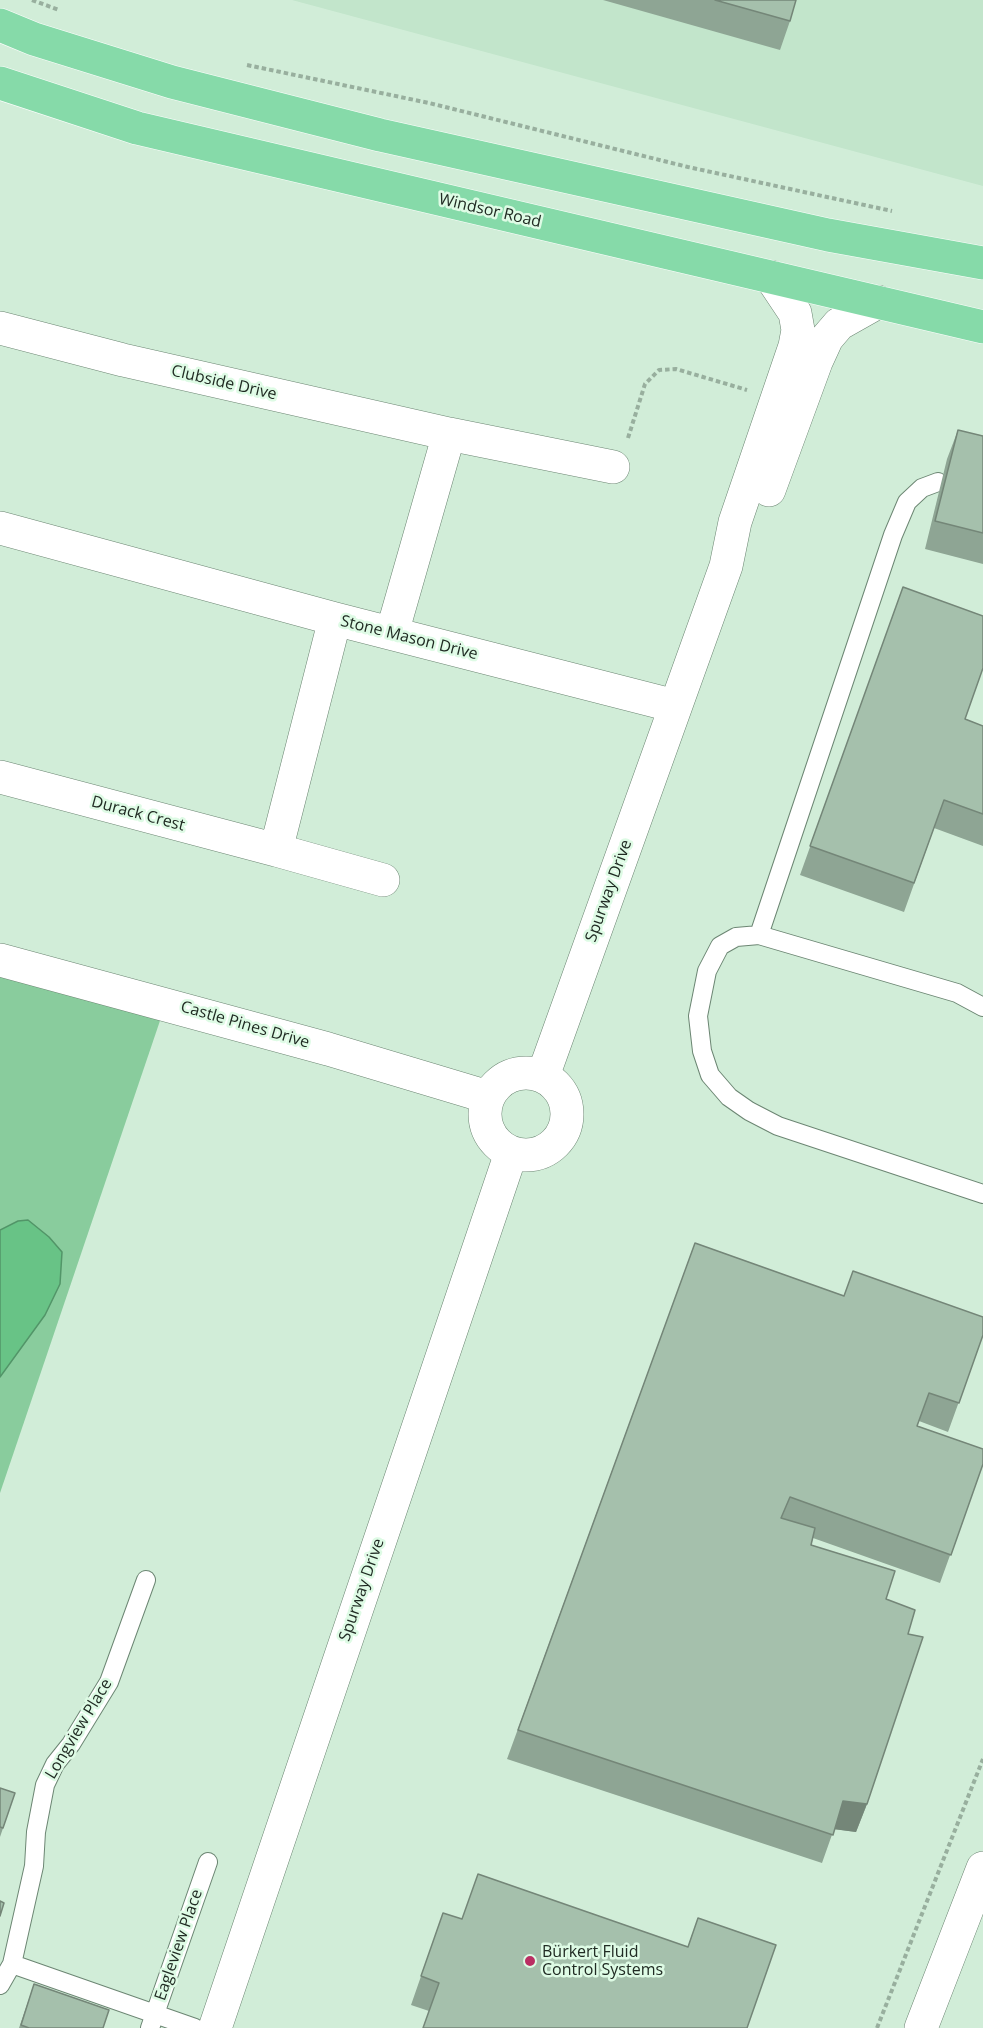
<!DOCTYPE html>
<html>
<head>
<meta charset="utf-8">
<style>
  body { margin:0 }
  canvas { display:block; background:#d1edd8 }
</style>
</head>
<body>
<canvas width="983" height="2028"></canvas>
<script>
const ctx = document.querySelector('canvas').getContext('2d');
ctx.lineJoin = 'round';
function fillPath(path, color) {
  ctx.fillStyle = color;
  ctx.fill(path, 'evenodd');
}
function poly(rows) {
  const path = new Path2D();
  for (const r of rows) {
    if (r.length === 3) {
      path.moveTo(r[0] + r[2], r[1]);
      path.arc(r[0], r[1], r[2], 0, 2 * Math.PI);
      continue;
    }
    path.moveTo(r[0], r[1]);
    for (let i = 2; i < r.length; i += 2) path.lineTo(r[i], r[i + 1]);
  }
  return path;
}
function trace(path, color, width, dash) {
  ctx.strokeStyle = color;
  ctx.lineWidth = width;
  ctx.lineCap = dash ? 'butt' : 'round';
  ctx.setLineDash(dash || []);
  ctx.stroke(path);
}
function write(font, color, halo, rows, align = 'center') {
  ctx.font = font + ' "Open Sans",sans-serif';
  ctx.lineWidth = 5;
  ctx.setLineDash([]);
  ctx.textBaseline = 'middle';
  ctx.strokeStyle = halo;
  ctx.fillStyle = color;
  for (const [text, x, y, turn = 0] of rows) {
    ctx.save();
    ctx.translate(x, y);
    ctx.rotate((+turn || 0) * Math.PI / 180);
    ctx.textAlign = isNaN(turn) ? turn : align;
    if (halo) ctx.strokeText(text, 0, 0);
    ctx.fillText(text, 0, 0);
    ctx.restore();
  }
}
fillPath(poly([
  [292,0,983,0,983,186]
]), '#c2e5cb');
fillPath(poly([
  [0,960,166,1003,0,1493]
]), '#89cc9d');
const water = poly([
  [28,1220,49,1237,62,1252,60,1284,45,1315,0,1377,0,1230,18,1221,28,1220]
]);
fillPath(water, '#68c386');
trace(water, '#529568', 1.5);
const lane = poly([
  [759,935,893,535,907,502,922,488,938,482],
  [983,1007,957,993,759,935,736,937,720,946,707,971,698,1016,702,1051,710,1075,729,1097,749,1111,778,1126,983,1194],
  [12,1964,195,2028],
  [0,1985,12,1964,34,1866,36,1832,45,1785,55,1764,71,1744,109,1682,146,1580],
  [150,2028,208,1862]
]);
const street = poly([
  [0,328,123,360,449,434,392,633],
  [449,434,613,467],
  [769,490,816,362,827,338,839,324,878,302],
  [0,528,335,619,675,706],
  [0,777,276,850,335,619],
  [276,850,383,880],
  [0,960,328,1049,488,1097],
  [526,1114,41],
  [543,1076,726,566,735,522,795,346,798,330,795,313,771,277],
  [215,2028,511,1153],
  [921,2028,983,1868]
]);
const primary = poly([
  [0,25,34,39,172,82,380,135,828,235,983,263],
  [0,83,137,128,983,327]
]);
trace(lane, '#6c8673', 20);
trace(street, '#6c8673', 34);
trace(primary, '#fff', 34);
trace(poly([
  [32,0,59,10],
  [247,65,429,103,688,167,892,211],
  [628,438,645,384,659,370,676,369,747,390],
  [877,2028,983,1759]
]), '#98af9e', 4, [4.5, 3]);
trace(lane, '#fff', 18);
trace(street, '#fff', 33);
trace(primary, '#86daa9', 33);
fillPath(poly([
  [603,0,796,0,790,21,780,50],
  [958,430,983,436,983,564,925,549,947,459],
  [903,587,965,719,983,726,983,846,934,828,904,912,800,875],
  [695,1243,844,1296,983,1335,948,1432,919,1421,917,1426,983,1464,940,1583,813,1538,811,1545,886,1599,867,1804,856,1832,834,1829,822,1863,507,1759],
  [0,1788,15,1793,0,1837],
  [443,1913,461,1919,688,1947,698,1918,776,1945,429,2011,411,2005],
  [34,1984,103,2028,19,2028]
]), '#8ea594');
fillPath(poly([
  [843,1801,867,1804,856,1832,833,1829]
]), '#748678');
const building = poly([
  [715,0,796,0,790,21,715,0],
  [958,430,983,436,983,533,935,521,958,430],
  [903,587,983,616,983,668,965,719,983,726,983,814,944,800,914,883,810,846,903,587],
  [695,1243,844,1296,853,1271,983,1317,983,1335,959,1403,929,1393,917,1426,983,1449,983,1464,951,1555,790,1497,781,1518,815,1528,811,1545,895,1571,886,1599,915,1610,908,1634,923,1637,867,1804,843,1801,833,1835,518,1730,695,1243],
  [0,1788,15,1793,3,1828,0,1827,0,1788],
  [478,1874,688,1947,698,1918,776,1945,747,2028,423,2028,439,1983,421,1976,443,1913,462,1919,478,1874],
  [0,1901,4,1903,0,1916,0,1901],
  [34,1984,109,2010,103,2028,29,2028,21,2025,34,1984]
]);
fillPath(building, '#a5c0ac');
trace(building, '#748678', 1.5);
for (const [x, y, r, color] of [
  [530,1961,6,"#ba2e63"]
]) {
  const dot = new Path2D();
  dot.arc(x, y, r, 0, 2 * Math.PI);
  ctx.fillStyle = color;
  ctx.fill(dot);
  trace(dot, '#defbe5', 2);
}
write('16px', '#202b23', '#defbe5', [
  ["Windsor Road",490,211,13],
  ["Clubside Drive",224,383,13],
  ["Stone Mason Drive",409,638,14],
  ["Durack Crest",138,814,15],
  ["Spurway Drive",609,891,-70],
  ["Castle Pines Drive",245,1025,16],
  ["Spurway Drive",362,1590,-71],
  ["Longview Place",79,1729,-59],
  ["Eagleview Place",179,1945,-71]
]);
write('16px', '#202b23', '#defbe5', [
  ["Bürkert Fluid",542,1952],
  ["Control Systems",542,1970]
], 'left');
</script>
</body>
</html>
